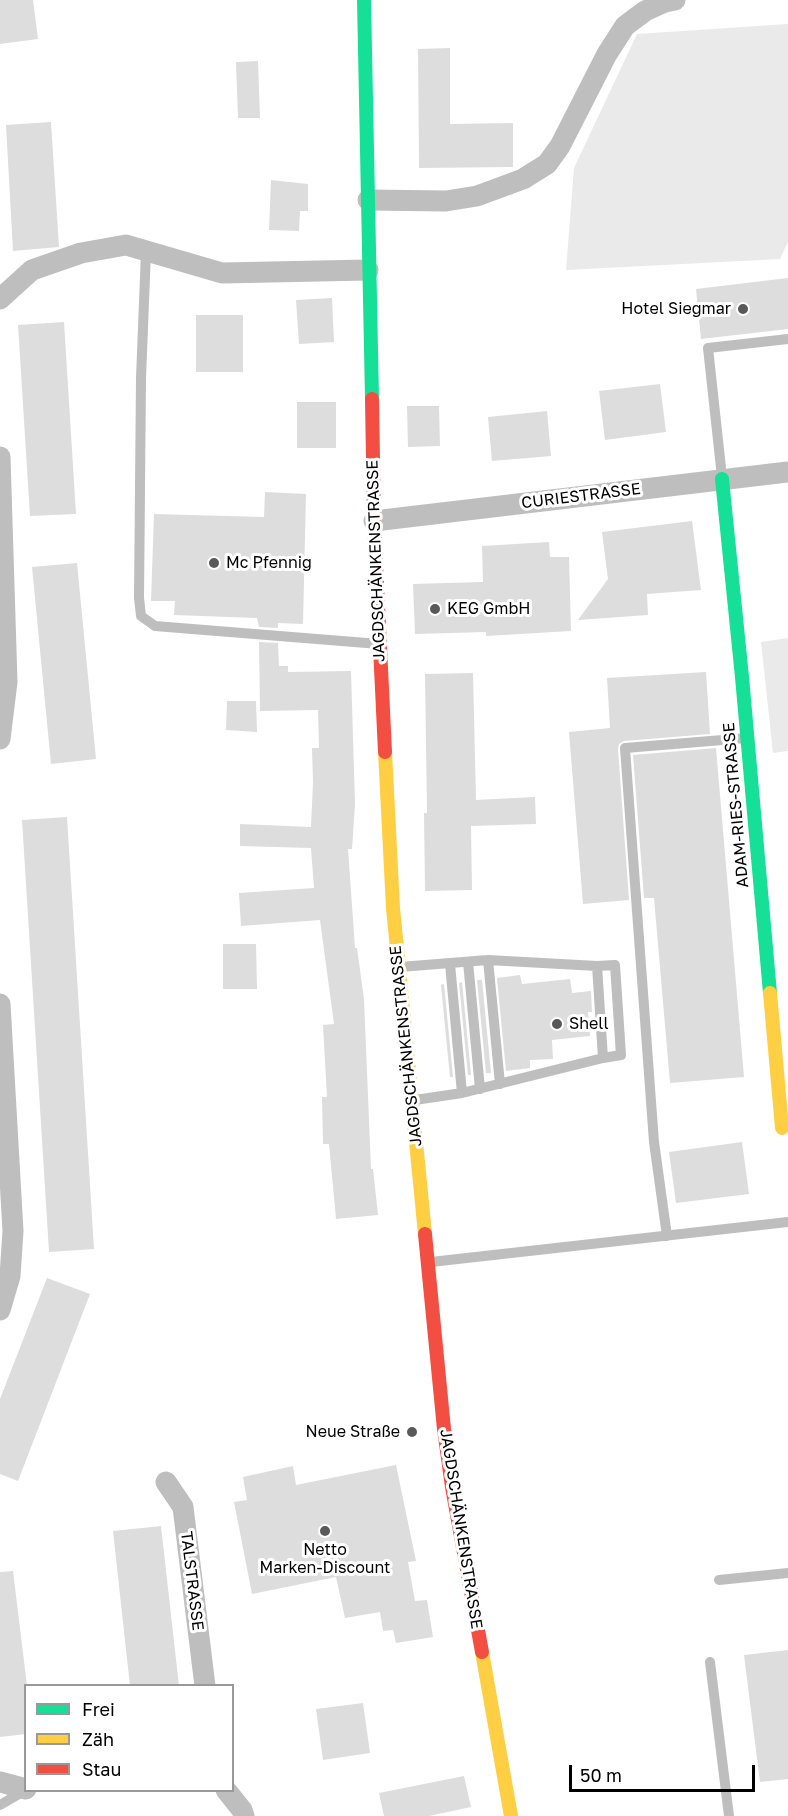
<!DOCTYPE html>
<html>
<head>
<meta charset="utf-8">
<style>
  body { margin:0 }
  #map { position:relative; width:788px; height:1816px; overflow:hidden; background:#fff; font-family:"Golos Text",sans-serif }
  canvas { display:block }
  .legend { position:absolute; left:24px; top:1684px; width:210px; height:108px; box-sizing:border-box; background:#fff; border:2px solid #999; margin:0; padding:8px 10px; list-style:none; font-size:18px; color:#000 }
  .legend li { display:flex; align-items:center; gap:12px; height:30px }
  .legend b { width:30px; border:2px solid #999 }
  .scale { position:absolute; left:569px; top:1765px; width:186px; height:27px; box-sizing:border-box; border:3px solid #000; border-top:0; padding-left:8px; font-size:18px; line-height:21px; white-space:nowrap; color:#000; -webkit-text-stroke:4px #fff; paint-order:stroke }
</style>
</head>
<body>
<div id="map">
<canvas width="788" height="1816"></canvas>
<ul class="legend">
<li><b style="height:8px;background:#16e098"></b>Frei</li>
<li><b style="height:8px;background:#ffcf43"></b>Zäh</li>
<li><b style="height:8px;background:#f24e42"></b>Stau</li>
</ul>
<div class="scale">50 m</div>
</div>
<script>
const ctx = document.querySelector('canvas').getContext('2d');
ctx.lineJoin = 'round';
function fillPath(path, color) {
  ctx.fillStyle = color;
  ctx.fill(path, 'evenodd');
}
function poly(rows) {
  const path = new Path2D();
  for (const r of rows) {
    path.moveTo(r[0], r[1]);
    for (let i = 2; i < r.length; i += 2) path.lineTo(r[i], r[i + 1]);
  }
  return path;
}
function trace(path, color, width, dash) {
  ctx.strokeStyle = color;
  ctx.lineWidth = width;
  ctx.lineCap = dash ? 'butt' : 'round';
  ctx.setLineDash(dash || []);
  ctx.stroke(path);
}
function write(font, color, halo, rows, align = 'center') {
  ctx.font = font + ' "Golos Text",sans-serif';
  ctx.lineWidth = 6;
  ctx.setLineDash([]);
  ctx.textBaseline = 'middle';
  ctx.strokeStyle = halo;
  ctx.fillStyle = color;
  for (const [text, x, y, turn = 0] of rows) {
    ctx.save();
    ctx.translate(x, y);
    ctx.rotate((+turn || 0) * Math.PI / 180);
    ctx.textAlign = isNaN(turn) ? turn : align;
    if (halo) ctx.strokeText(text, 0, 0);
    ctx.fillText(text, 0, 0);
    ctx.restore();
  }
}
fillPath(poly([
  [788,24,788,242,780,259,566,270,574,168,637,34],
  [788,638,788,751,773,753,761,642]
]), '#eaeaea');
fillPath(poly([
  [0,0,33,0,38,39,0,44],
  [450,48,450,124,513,123,513,167,419,168,418,49],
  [258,61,260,118,238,118,236,62],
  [51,122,59,247,13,251,6,125],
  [271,180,308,184,308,211,300,211,299,231,269,230],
  [788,278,788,329,701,339,696,289],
  [332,298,334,342,299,344,296,300],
  [196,315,243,315,243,372,196,372],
  [64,322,76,514,30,516,18,325],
  [660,384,666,432,605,440,599,391],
  [297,402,336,402,336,448,297,448],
  [407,406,439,406,440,446,408,447],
  [547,411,551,456,492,461,488,417],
  [265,492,306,494,303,624,278,623,278,628,259,627,257,618,174,615,175,601,151,601,154,514,264,517],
  [692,521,701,590,647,594,648,615,578,620,608,579,602,532],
  [549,542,550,557,569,557,571,631,486,636,486,632,415,634,413,584,483,582,482,546],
  [77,563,96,759,51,764,32,567],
  [259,642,278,643,279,666,288,666,288,672,351,671,355,804,352,849,348,849,355,948,357,948,364,999,371,1169,373,1169,378,1215,336,1219,329,1144,323,1144,322,1097,327,1097,323,1025,334,1024,320,920,241,926,239,893,314,888,311,848,240,846,240,824,311,827,313,782,312,748,319,748,318,710,260,711],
  [706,672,710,734,624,741,619,744,618,749,629,900,583,904,569,732,610,728,607,678],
  [473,673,476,800,535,797,536,824,471,826,472,890,425,891,424,813,427,813,425,674],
  [227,701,256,701,257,732,226,730],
  [716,748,744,1077,670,1083,654,898,644,898,633,755],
  [67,817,94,1249,49,1252,22,820],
  [223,944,256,944,257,989,223,989],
  [520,975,522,984,570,979,572,993,591,991,592,1012,588,1012,590,1036,552,1040,553,1059,530,1060,530,1068,506,1071,497,978],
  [477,980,482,980,491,1073,486,1073],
  [462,982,471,1075,468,1075,459,983],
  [444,984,453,1077,450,1077,441,985],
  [742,1142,749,1194,676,1203,669,1152],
  [47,1278,90,1294,18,1481,0,1474,0,1399],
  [396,1465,416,1561,408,1562,415,1601,427,1600,433,1637,396,1643,393,1630,383,1631,380,1612,345,1618,336,1577,252,1594,234,1502,247,1500,243,1477,293,1466,296,1485],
  [161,1526,179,1686,130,1686,113,1531],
  [13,1571,27,1686,26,1686,26,1734,0,1737,0,1572],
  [788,1650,788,1779,760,1782,744,1655],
  [363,1703,370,1753,323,1760,316,1709],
  [464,1776,471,1807,429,1816,384,1816,379,1793]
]), '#ddd');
trace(poly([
  [146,252,141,378,139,598,141,616,155,626,379,644],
  [722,477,708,348,788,339],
  [488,960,500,1084],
  [468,962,480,1089],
  [450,964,462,1093],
  [597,966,615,965,621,1055,603,1058],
  [400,967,488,960,597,966,603,1058,462,1093,415,1100],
  [667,1236,654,1142,625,748,747,738],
  [431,1262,788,1222],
  [719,1580,788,1573],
  [710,1662,729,1816],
  [0,1805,26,1790]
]), '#bebebe', 10);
trace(poly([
  [368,200,446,201,477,196,523,179,547,164,560,146,607,54,625,26,645,11,665,2,675,0],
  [0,299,32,270,81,253,126,245,222,273,368,270],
  [0,457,7,682,0,739],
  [374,521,788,472],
  [0,1004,13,1231,10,1276,0,1310],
  [166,1482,183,1507,205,1686],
  [0,1782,26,1789],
  [226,1790,242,1810,244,1816]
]), '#bebebe', 21);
trace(poly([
  [364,0,372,399],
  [722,479,742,677,770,993]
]), '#16e098', 14);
trace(poly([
  [385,752,393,908,425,1234],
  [770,993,782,1128],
  [482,1652,511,1816]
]), '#ffcf43', 14);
trace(poly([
  [372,399,374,521,385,752],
  [425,1234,444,1429,452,1487,482,1652]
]), '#f24e42', 14);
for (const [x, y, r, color] of [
  [743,309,6,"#595959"],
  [214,563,6,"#595959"],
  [435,609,6,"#595959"],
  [557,1024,6,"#595959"],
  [412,1432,6,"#595959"],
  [325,1531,6,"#595959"]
]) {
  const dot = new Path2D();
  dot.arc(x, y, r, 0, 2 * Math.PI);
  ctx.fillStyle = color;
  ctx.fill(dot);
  trace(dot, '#fff', 2);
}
write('16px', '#000', '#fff', [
  ["Hotel Siegmar",731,309,"right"],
  ["Mc Pfennig",226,563],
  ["KEG GmbH",447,609],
  ["Shell",569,1024],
  ["Neue Straße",400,1432,"right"],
  ["Netto",325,1550,"center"],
  ["Marken-Discount",325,1568,"center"]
], 'left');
write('16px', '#000', '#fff', [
  ["CURIESTRASSE",581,496,-7],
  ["JAGDSCHÄNKENSTRASSE",376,561,-92],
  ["ADAM-RIES-STRASSE",736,805,-95],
  ["JAGDSCHÄNKENSTRASSE",406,1046,-96],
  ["JAGDSCHÄNKENSTRASSE",461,1529,81],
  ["TALSTRASSE",192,1581,83]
]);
</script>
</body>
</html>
